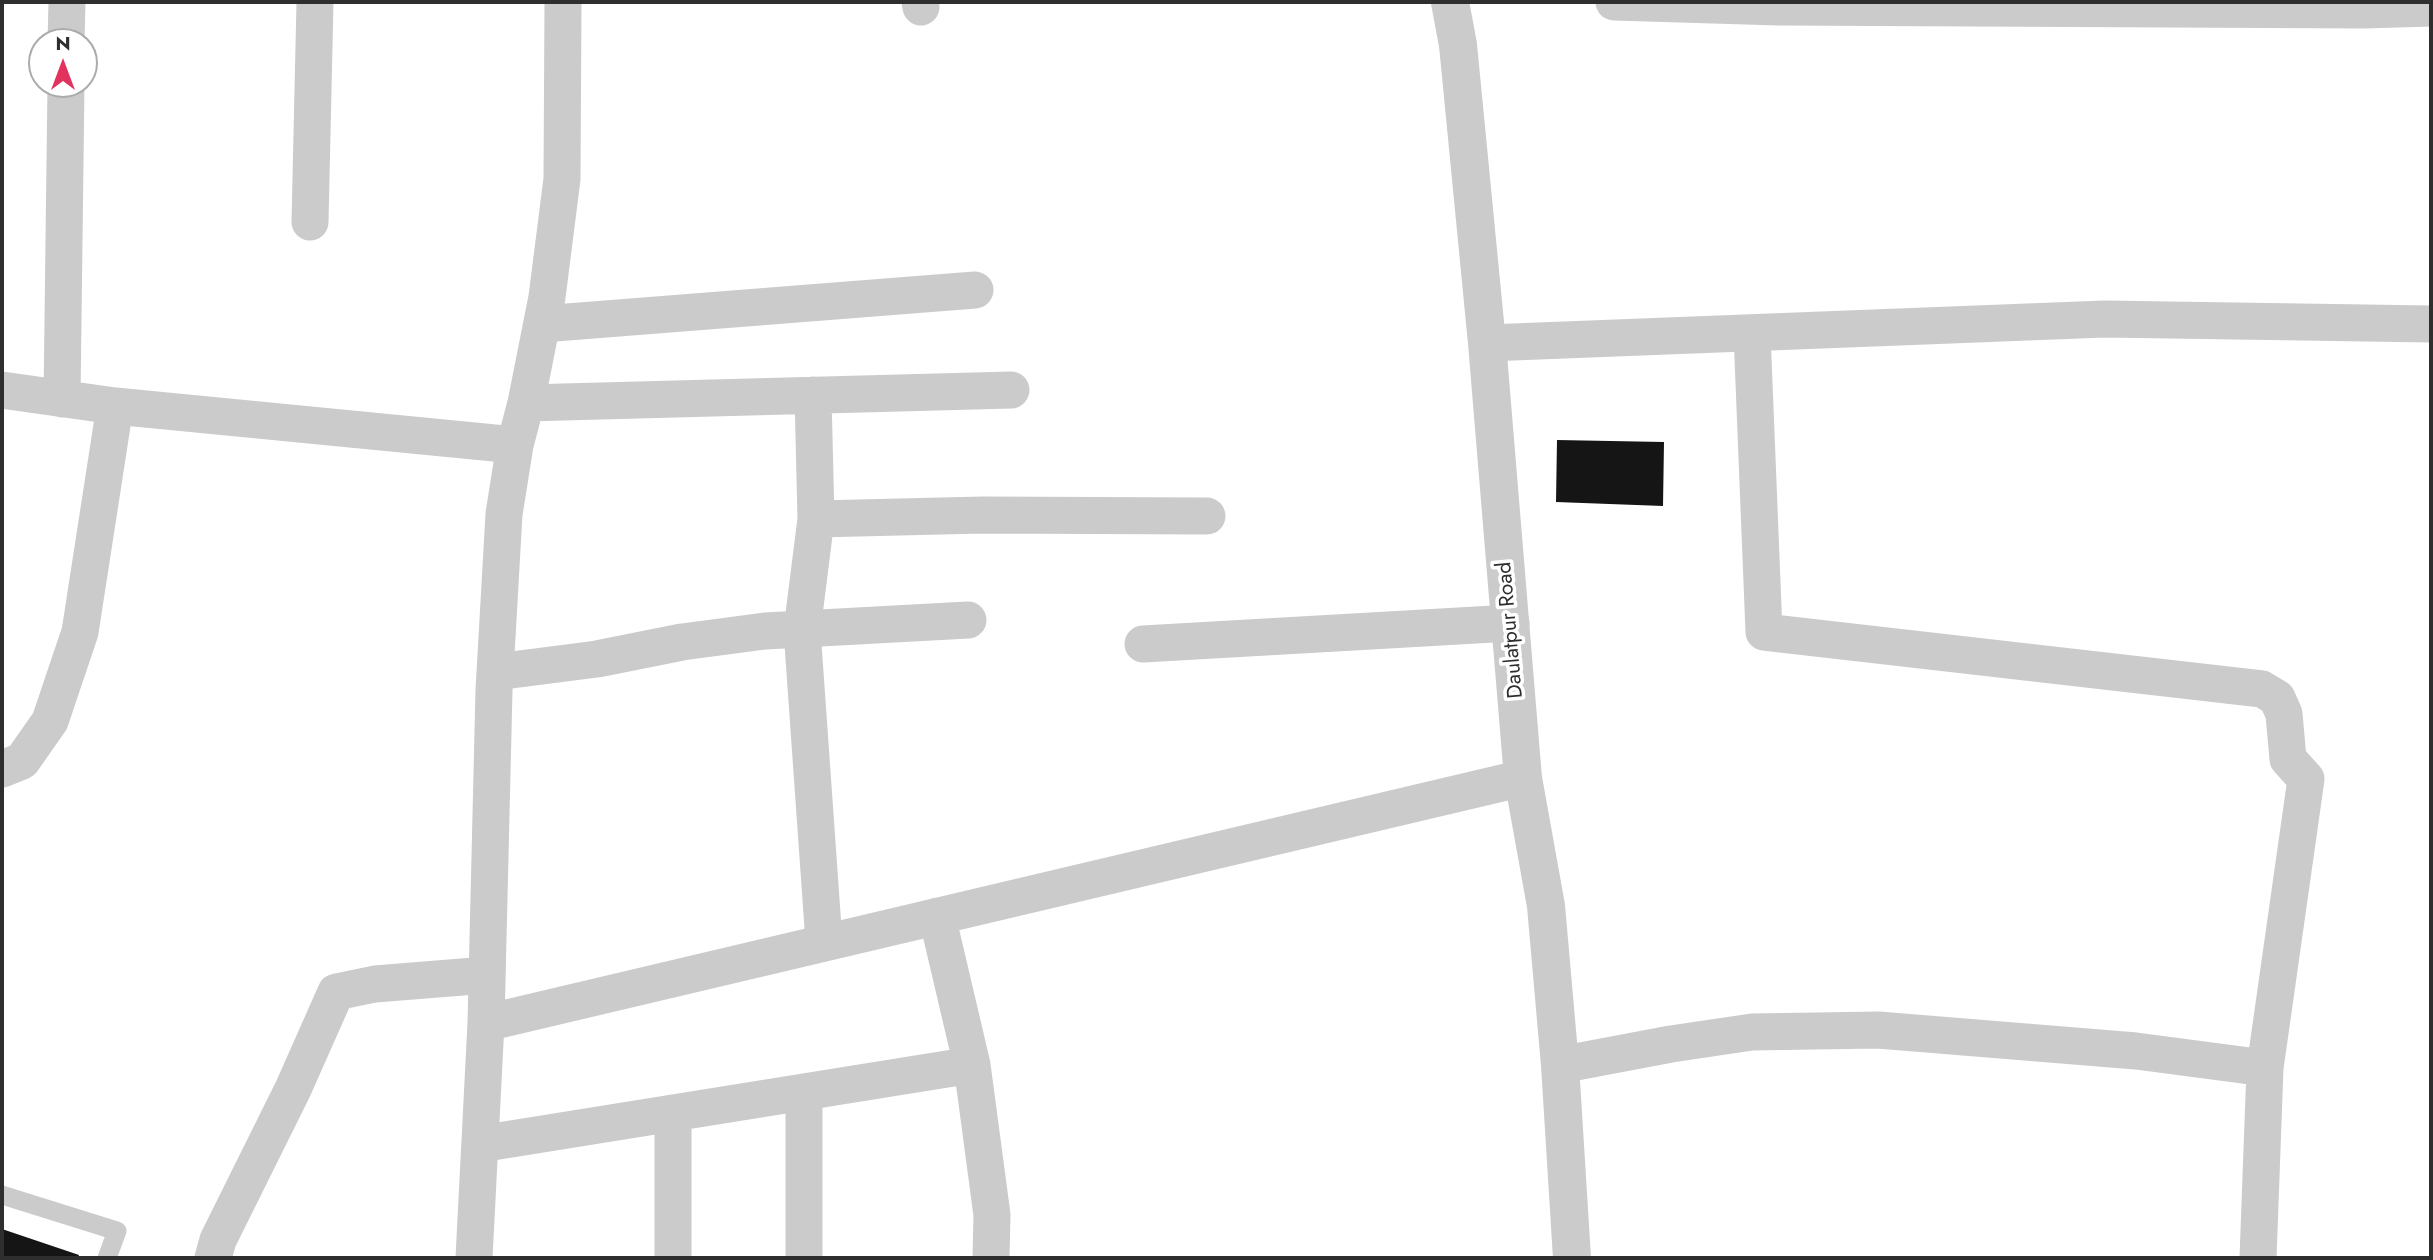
<!DOCTYPE html>
<html>
<head>
<meta charset="utf-8">
<style>
  body { margin:0 }
  #map { position:relative; width:2433px; height:1260px; overflow:hidden; background:#fff; font-family:Jost,sans-serif }
  canvas { display:block }
  .frame { position:absolute; inset:0; border:4px solid #2e2e2e; pointer-events:none }
  .north { position:absolute; left:28px; top:28px; width:70px; height:70px; box-sizing:border-box; background:#fff; border:2px solid #ababab; border-radius:50%; rotate:0deg; font-size:19px; font-weight:700; line-height:28px; text-align:center; color:#2e2e2e }
  .north::after { content:''; display:block; margin:auto; width:24px; height:32px; background:#e2335f; clip-path:polygon(50% 0,100% 100%,50% 72%,0 100%) }
</style>
</head>
<body>
<div id="map">
<canvas width="2433" height="1260"></canvas>
<div class="frame"></div>
<div class="north">N</div>
</div>
<script>
const ctx = document.querySelector('canvas').getContext('2d');
ctx.lineJoin = 'round';
function fillPath(path, color) {
  ctx.fillStyle = color;
  ctx.fill(path, 'evenodd');
}
function poly(rows) {
  const path = new Path2D();
  for (const r of rows) {
    path.moveTo(r[0], r[1]);
    for (let i = 2; i < r.length; i += 2) path.lineTo(r[i], r[i + 1]);
  }
  return path;
}
function trace(path, color, width, dash) {
  ctx.strokeStyle = color;
  ctx.lineWidth = width;
  ctx.lineCap = dash ? 'butt' : 'round';
  ctx.setLineDash(dash || []);
  ctx.stroke(path);
}
function write(font, color, halo, rows, align = 'center') {
  ctx.font = font + ' Jost,sans-serif';
  ctx.lineWidth = 7;
  ctx.setLineDash([]);
  ctx.textBaseline = 'middle';
  ctx.strokeStyle = halo;
  ctx.fillStyle = color;
  for (const [text, x, y, turn = 0] of rows) {
    ctx.save();
    ctx.translate(x, y);
    ctx.rotate((+turn || 0) * Math.PI / 180);
    ctx.textAlign = isNaN(turn) ? turn : align;
    if (halo) ctx.strokeText(text, 0, 0);
    ctx.fillText(text, 0, 0);
    ctx.restore();
  }
}
fillPath(poly([
  [1557,440,1664,442,1663,506,1556,502],
  [2,1229,79,1255,78,1258,2,1258]
]), '#151515');
trace(poly([
  [2,1195,117,1231,107,1258]
]), '#cbcbcb', 19);
trace(poly([
  [920,2,921,7],
  [1614,2,1779,7,2364,10,2431,8],
  [66,42,67,2],
  [310,222,315,2],
  [542,324,975,290],
  [1752,333,1764,632,2262,689,2277,698,2284,714,2288,759,2306,779,2265,1068,2258,1258],
  [1487,343,2105,319,2431,324],
  [2,390,115,406,515,445],
  [813,395,816,519,802,630,824,942],
  [62,399,66,84],
  [526,403,1011,390],
  [816,519,983,515,1207,516],
  [1143,644,1511,623],
  [496,672,597,659,682,642,765,631,968,620],
  [2,769,22,761,50,721,80,632,115,406],
  [937,916,972,1065,992,1215,991,1258],
  [486,1023,1523,778],
  [1560,1065,1671,1044,1752,1032,1878,1030,2136,1051,2265,1068],
  [804,1092,804,1258],
  [673,1114,673,1258],
  [480,1144,972,1065],
  [213,1258,218,1240,293,1089,336,992,375,984,487,975],
  [474,1258,486,1023,494,690,504,514,515,445,526,403,547,297,562,179,563,2]
]), '#cbcbcb', 37);
trace(poly([
  [1450,2,1458,45,1487,343,1523,778,1546,906,1560,1065,1572,1258]
]), '#cbcbcb', 38);
write('21px', '#2e2e2e', '#fff', [
  ["Daulatpur Road",1511,630,-95]
]);
</script>
</body>
</html>
